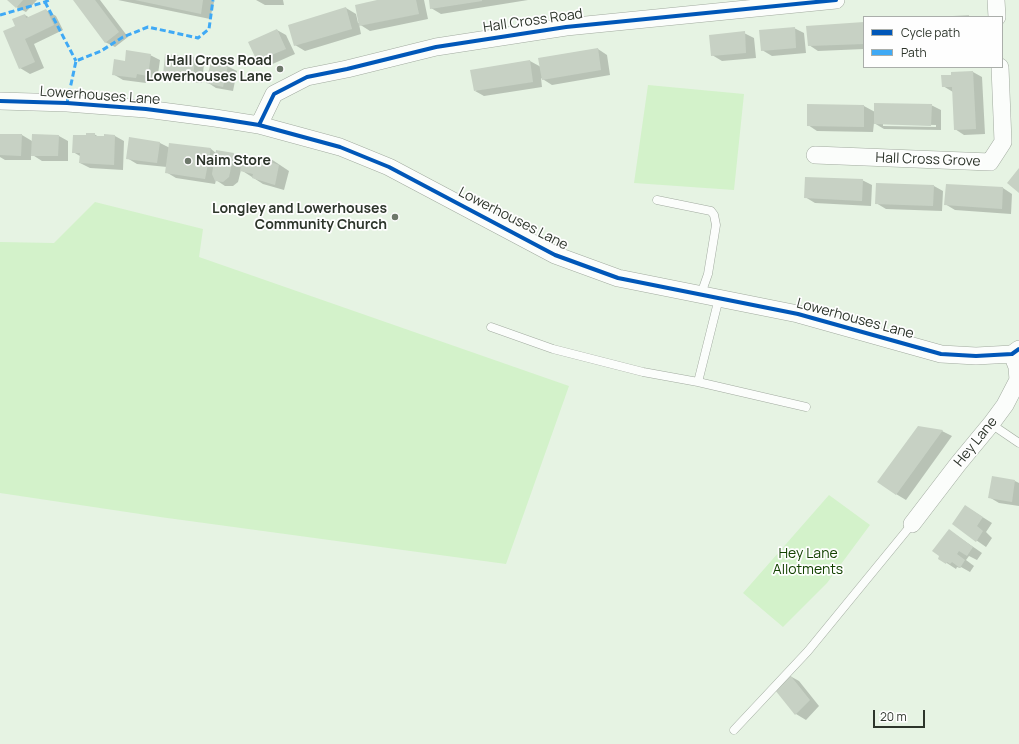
<!DOCTYPE html>
<html>
<head>
<meta charset="utf-8">
<style>
  body { margin:0 }
  #map { position:relative; width:1019px; height:744px; overflow:hidden; background:#e6f3e3; font-family:Manrope,sans-serif }
  canvas { display:block }
  .legend { position:absolute; left:863px; top:16px; width:140px; height:52px; box-sizing:border-box; background:#fefefe; border:1px solid #aaaeaa; margin:0; padding:5px 7px; list-style:none; font-size:12px; color:#2d352b }
  .legend li { display:flex; align-items:center; gap:8px; height:20px }
  .legend b { width:20px; border:1px solid #aaaeaa }
  .scale { position:absolute; left:873px; top:710px; width:52px; height:18px; box-sizing:border-box; border:2px solid #2d352b; border-top:0; padding-left:5px; font-size:12px; line-height:14px; white-space:nowrap; color:#2d352b; -webkit-text-stroke:3px #fefefe; paint-order:stroke }
</style>
</head>
<body>
<div id="map">
<canvas width="1019" height="744"></canvas>
<ul class="legend">
<li><b style="height:5px;background:#0057b8"></b>Cycle path</li>
<li><b style="height:5px;background:#3fa9f5"></b>Path</li>
</ul>
<div class="scale">20 m</div>
</div>
<script>
const ctx = document.querySelector('canvas').getContext('2d');
ctx.lineJoin = 'round';
function fillPath(path, color) {
  ctx.fillStyle = color;
  ctx.fill(path, 'evenodd');
}
function poly(rows) {
  const path = new Path2D();
  for (const r of rows) {
    path.moveTo(r[0], r[1]);
    for (let i = 2; i < r.length; i += 2) path.lineTo(r[i], r[i + 1]);
  }
  return path;
}
function trace(path, color, width, dash) {
  ctx.strokeStyle = color;
  ctx.lineWidth = width;
  ctx.lineCap = dash ? 'butt' : 'round';
  ctx.setLineDash(dash || []);
  ctx.stroke(path);
}
function write(font, color, halo, rows, align = 'center') {
  ctx.font = font + ' Manrope,sans-serif';
  ctx.lineWidth = 3.5;
  ctx.setLineDash([]);
  ctx.textBaseline = 'middle';
  ctx.strokeStyle = halo;
  ctx.fillStyle = color;
  for (const [text, x, y, turn = 0] of rows) {
    ctx.save();
    ctx.translate(x, y);
    ctx.rotate((+turn || 0) * Math.PI / 180);
    ctx.textAlign = isNaN(turn) ? turn : align;
    if (halo) ctx.strokeText(text, 0, 0);
    ctx.fillText(text, 0, 0);
    ctx.restore();
  }
}
fillPath(poly([
  [648,85,744,94,734,190,634,183],
  [95,202,203,229,199,257,569,386,506,564,160,517,0,493,0,242,54,243],
  [829,495,870,525,827,583,783,627,743,593]
]), '#d3f2ca');
fillPath(poly([
  [9,0,37,0,26,12,16,7],
  [74,0,100,0,128,37,115,47,105,42],
  [118,0,211,0,214,2,210,19],
  [256,0,283,0,284,5,265,5],
  [382,0,424,0,428,19,370,31,359,24,361,34,305,51,295,45,346,8,356,14,358,23,360,23],
  [430,0,528,0,441,14,431,8],
  [46,10,56,16,63,30,34,44,44,68,30,74,20,68,16,26,25,15,30,18],
  [864,24,864,49,818,51,809,45],
  [794,28,804,33,806,53,772,56,762,50],
  [277,30,286,35,295,54,268,66,258,60],
  [744,33,754,38,756,58,722,61,712,55],
  [598,49,607,55,610,75,552,85,541,78,542,87,484,96,475,91,530,61,541,67],
  [150,55,160,60,157,81,146,79,146,83,123,80,113,74,125,62],
  [195,58,204,64,202,83,173,80,164,74],
  [227,66,237,71,233,91,216,88,207,82],
  [973,72,982,77,985,134,964,135,955,129,953,92,943,86,952,76],
  [808,105,864,106,875,112,931,105,941,110,941,130,884,129,874,123,873,132,817,131,808,125],
  [883,124,936,125,936,127,883,126],
  [94,134,99,137,115,136,124,141,123,170,90,168,80,163,80,156,73,152,86,136],
  [0,135,22,135,32,141,59,136,68,141,68,161,42,161,31,154,31,160,5,160,0,157],
  [130,138,160,143,170,148,211,149,216,153,233,154,243,160,263,161,271,159,289,171,284,190,263,184,241,170,238,182,233,186,225,186,216,180,215,184,176,178,166,172,167,167,137,164,127,158],
  [862,180,872,185,871,206,815,203,805,197],
  [934,186,943,191,942,211,886,209,876,203],
  [1003,188,1012,194,1011,214,955,210,945,204],
  [919,427,942,431,952,436,906,500,896,494],
  [1015,481,1019,483,1019,506,999,503,989,497],
  [965,506,992,523,986,532,992,538,986,547,953,524],
  [949,530,982,553,977,560,969,556,966,560,974,566,970,572,961,567,960,568,957,567,956,569,939,558],
  [790,676,799,681,819,706,806,720,796,714,776,690]
]), '#0003');
fillPath(poly([
  [7,0,23,0,16,8],
  [73,0,95,0,119,32,105,43],
  [135,0,203,0,201,14],
  [377,0,416,0,419,14,359,26,355,5],
  [429,0,482,0,482,1,430,9],
  [346,7,352,29,294,46,288,25],
  [46,9,54,25,25,39,35,62,19,69,3,31,15,26,12,19,25,14,26,18],
  [969,15,969,17,953,17,953,16],
  [864,22,864,44,808,46,806,26],
  [795,27,796,48,761,51,759,30],
  [277,29,286,49,257,61,248,42],
  [745,31,746,53,711,56,709,35],
  [598,48,601,70,542,80,538,58],
  [126,50,151,54,148,76,137,74,136,78,112,75,114,59,125,61],
  [165,54,195,57,193,78,163,75],
  [530,60,533,82,474,91,470,70],
  [211,61,228,65,223,87,206,83],
  [973,71,976,129,954,130,952,87,942,87,941,75,951,75,951,72],
  [874,103,932,104,931,126,874,124],
  [807,104,864,105,864,127,807,126],
  [86,133,95,133,95,136,104,136,104,134,115,135,114,165,79,163,80,153,72,153,73,135,86,135],
  [0,134,22,134,21,156,0,155],
  [32,134,59,135,58,156,31,156],
  [129,137,160,142,157,163,126,159],
  [169,143,211,148,205,179,165,173],
  [216,150,234,153,229,177,223,182,215,181,212,174],
  [243,155,262,160,263,156,272,158,271,162,279,165,275,185,252,178,253,174,240,171],
  [1019,168,1019,193,1007,183],
  [805,177,863,179,862,201,804,198],
  [876,183,934,185,933,206,875,204],
  [946,184,1003,187,1002,209,944,205],
  [918,426,943,430,896,495,877,482],
  [992,476,1015,480,1012,502,988,498],
  [965,505,983,517,977,526,983,531,976,542,952,524],
  [949,529,973,547,967,556,959,551,957,554,965,560,960,568,952,562,950,564,947,562,946,564,938,559,939,556,932,551],
  [790,675,810,700,795,715,775,690]
]), '#c7d1c4');
const service = poly([
  [657,200,711,211,714,215,716,225,708,274,701,294],
  [719,298,698,382,806,407],
  [491,327,553,349,643,372,698,382],
  [991,424,1019,443],
  [734,730,808,651,912,524]
]);
const minor = poly([
  [996,0,997,17],
  [0,101,67,103,146,109,215,118,259,125,340,147,389,167,555,255,618,278,798,314,941,354,976,356,1012,354,1019,349],
  [259,125,274,94,307,77,347,69,436,47,566,27,836,0],
  [815,155,990,162,1003,142,1000,67],
  [912,524,958,464,991,424,1005,405,1018,380,1017,367,1012,354]
]);
trace(service, '#a1aa9f', 9);
trace(minor, '#a1aa9f', 18);
trace(service, '#fbfdfb', 8);
trace(minor, '#fbfdfb', 17);
trace(poly([
  [45,2,76,61],
  [0,15,45,2,49,0],
  [67,103,76,61,101,51,123,37,148,27,198,38,209,29,213,0]
]), '#3fa9f5', 3, [6, 3]);
trace(poly([
  [0,101,67,103,146,109,215,118,259,125,340,147,389,167,555,255,618,278,798,314,941,354,976,356,1012,354,1019,349],
  [259,125,274,94,307,77,347,69,436,47,566,27,836,0]
]), '#0057b8', 4);
for (const [x, y, r, color] of [
  [280,69,4,"#6e786b"],
  [188,161,4,"#6e786b"],
  [395,217,4,"#6e786b"]
]) {
  const dot = new Path2D();
  dot.arc(x, y, r, 0, 2 * Math.PI);
  ctx.fillStyle = color;
  ctx.fill(dot);
  trace(dot, '#fefefe', 1.5);
}
write('14px', '#2d352b', '#fefefe', [
  ["Hall Cross Road",533,21,-8],
  ["Lowerhouses Lane",100,96,4],
  ["Hall Cross Grove",928,160,2],
  ["Lowerhouses Lane",513,219,27],
  ["Lowerhouses Lane",855,319,15],
  ["Hey Lane",976,442,-51]
]);
write('bold 14px', '#2d352b', '#fefefe', [
  ["Hall Cross Road",272,61],
  ["Lowerhouses Lane",272,77],
  ["Naim Store",196,161,"left"],
  ["Longley and Lowerhouses",387,209],
  ["Community Church",387,225]
], 'right');
write('14px', '#134200', '#fefefe', [
  ["Hey Lane",808,554],
  ["Allotments",808,570]
]);
</script>
</body>
</html>
